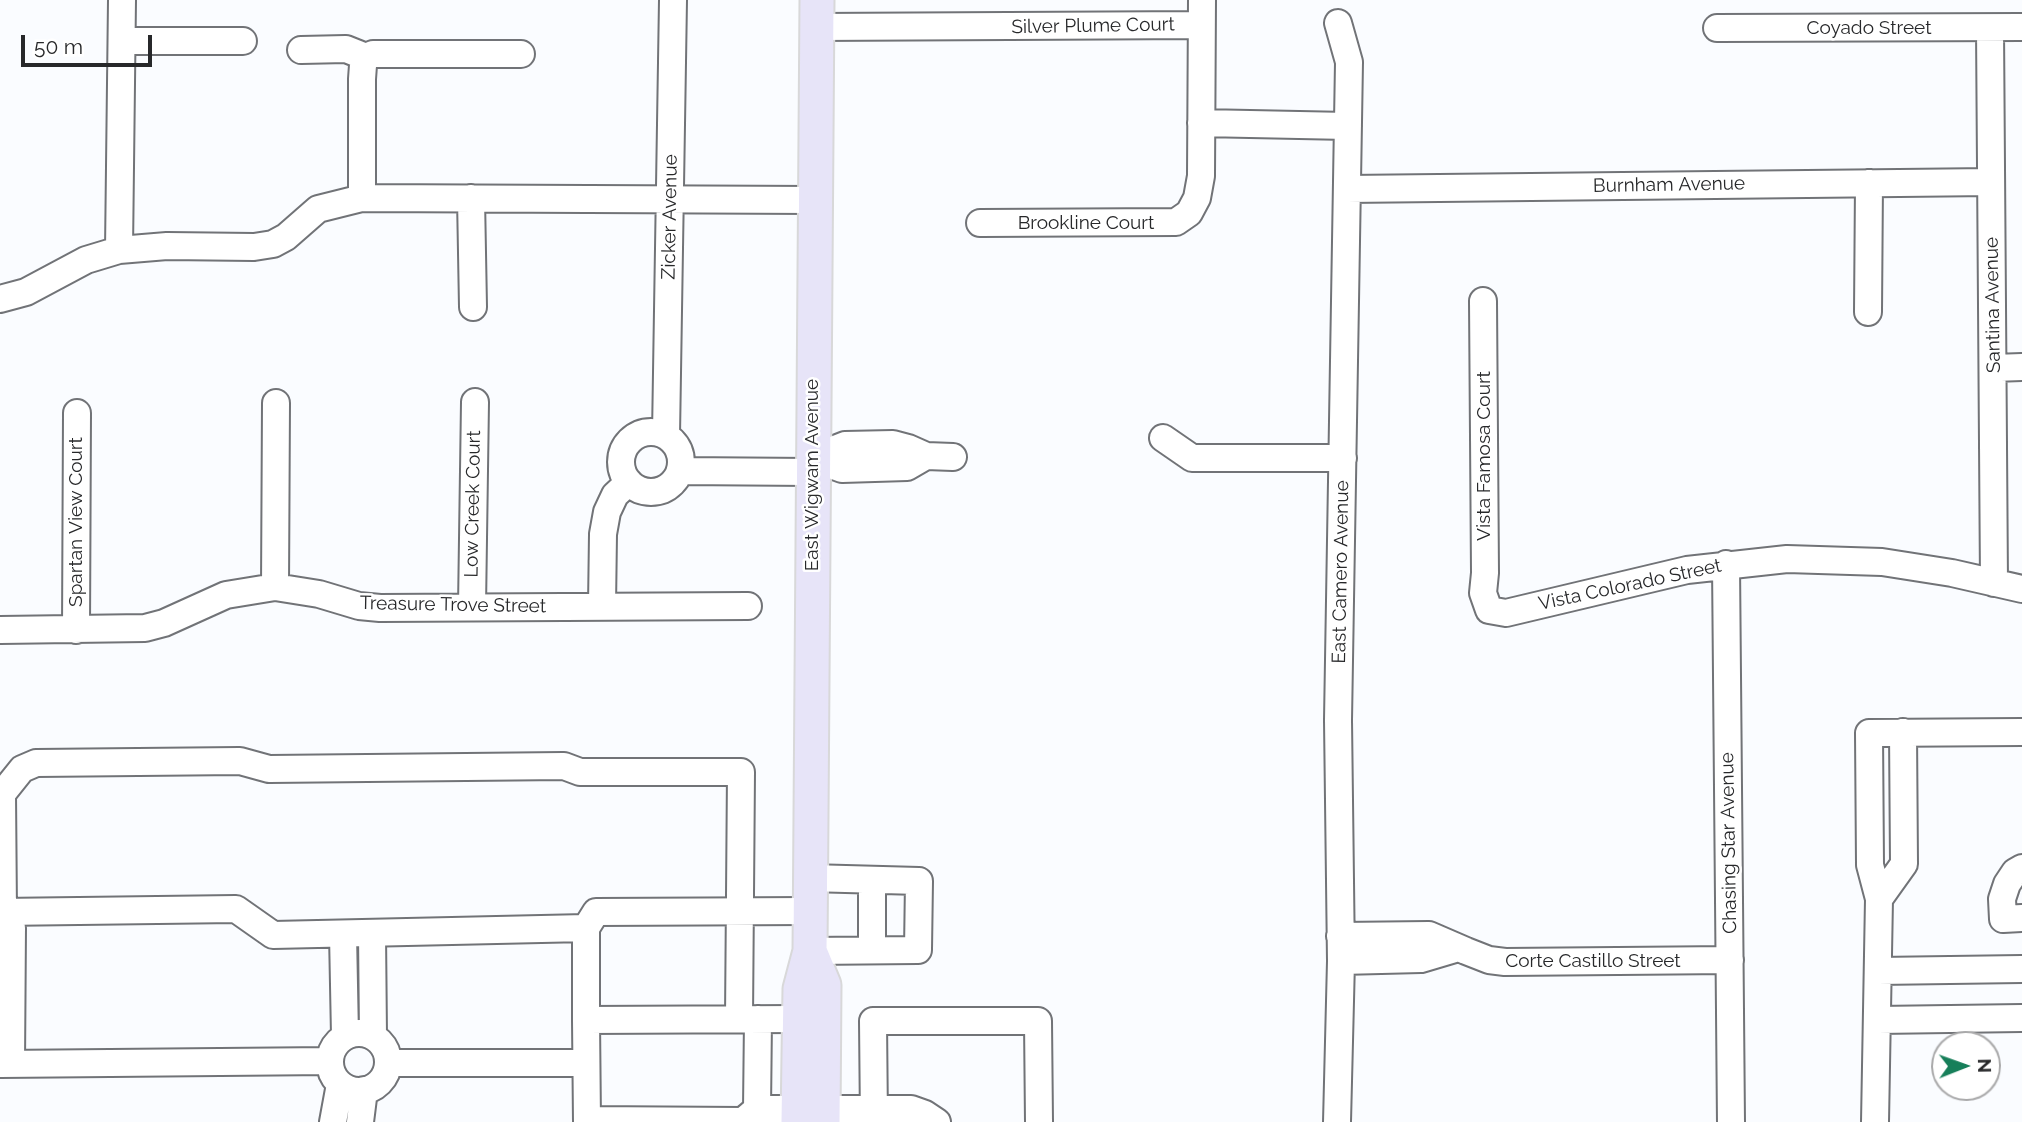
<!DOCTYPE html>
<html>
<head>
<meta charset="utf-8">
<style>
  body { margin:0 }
  #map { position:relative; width:2022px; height:1122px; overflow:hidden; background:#fafcff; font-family:Raleway,sans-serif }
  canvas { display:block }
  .north { position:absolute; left:1931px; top:1031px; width:70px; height:70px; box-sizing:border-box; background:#fff; border:2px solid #a9a9aa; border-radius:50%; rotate:89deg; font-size:19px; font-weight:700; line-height:28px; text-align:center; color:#27282a }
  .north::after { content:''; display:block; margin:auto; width:24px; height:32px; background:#177f5a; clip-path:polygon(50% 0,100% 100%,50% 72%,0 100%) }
  .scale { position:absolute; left:21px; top:35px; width:131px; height:32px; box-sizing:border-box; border:4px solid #27282a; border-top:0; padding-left:9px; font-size:21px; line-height:24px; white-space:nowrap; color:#27282a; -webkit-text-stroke:5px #fff; paint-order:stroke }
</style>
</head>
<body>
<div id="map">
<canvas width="2022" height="1122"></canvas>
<div class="north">N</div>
<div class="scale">50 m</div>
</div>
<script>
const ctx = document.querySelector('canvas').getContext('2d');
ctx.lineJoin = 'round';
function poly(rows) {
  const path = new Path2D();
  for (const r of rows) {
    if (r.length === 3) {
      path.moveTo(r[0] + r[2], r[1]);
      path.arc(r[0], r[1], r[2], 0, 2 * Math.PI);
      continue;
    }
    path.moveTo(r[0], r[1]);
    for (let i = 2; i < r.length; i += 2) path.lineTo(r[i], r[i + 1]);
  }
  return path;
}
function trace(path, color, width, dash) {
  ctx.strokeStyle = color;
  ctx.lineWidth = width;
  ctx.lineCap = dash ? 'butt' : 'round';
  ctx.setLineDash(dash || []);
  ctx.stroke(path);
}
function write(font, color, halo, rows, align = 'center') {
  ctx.font = font + ' Raleway,sans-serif';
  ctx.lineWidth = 5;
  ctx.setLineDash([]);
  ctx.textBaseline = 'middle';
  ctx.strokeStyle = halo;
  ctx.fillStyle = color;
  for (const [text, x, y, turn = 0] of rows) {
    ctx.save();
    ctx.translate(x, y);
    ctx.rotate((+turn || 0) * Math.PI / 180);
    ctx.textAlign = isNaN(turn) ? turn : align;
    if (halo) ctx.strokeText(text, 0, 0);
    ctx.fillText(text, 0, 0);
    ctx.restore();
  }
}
const minor = poly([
  [817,27,1201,25],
  [1717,28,2022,27],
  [1990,28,1994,583],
  [122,41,243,41],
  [301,50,346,49,366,57],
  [1201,123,1348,126],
  [1347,189,1991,182],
  [362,198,362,79,363,65,366,57,373,54,521,54],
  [471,198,473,307],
  [980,223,1176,222,1189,213,1197,198,1201,176,1202,0],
  [119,250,122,0],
  [0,299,26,292,86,260,119,250,167,246,254,247,273,244,286,237,318,209,362,198,815,200],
  [1483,301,1485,573,1483,593,1489,610,1506,613,1687,570,1787,559,1882,562,1952,573,2022,589],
  [1868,312,1869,183],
  [1994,368,2022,367],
  [651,462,30],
  [666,435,673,0],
  [1163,438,1192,458,1343,458],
  [812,458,845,445,893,444,908,448,926,456,953,457],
  [812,458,842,469,907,467,926,456],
  [680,471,812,472],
  [1726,564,1731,1122],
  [275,587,276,403],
  [602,606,603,534,607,512,615,495,629,482],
  [472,607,475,402],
  [0,630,145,628,164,623,226,595,275,587,319,594,359,606,380,608,748,606],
  [76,630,77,413],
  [2022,868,2015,872,2007,884,2002,899,2003,919,2022,918],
  [809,878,919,881,918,950,810,951],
  [1879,899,1904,864,1903,732],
  [0,912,236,909,273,935,586,928,596,912,809,911],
  [586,928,586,1020,799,1019],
  [372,933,373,1036],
  [343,934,345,1036],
  [1340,936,1429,935,1466,951,1489,960,1505,962,1730,960],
  [872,950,872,880],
  [1341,961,1421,959,1458,948],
  [1878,971,2022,969],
  [586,1020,587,1122],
  [1878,1020,2022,1018],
  [359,1062,29],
  [388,1063,586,1063],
  [0,1064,330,1061],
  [11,1064,12,928,3,912,2,794,22,769,36,763,240,761,269,769,564,766,580,772,741,772,739,1018],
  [757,1109,758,1019],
  [823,1109,911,1109,925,1114,937,1122],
  [587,1120,743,1121,757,1109,798,1109],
  [333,1122,340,1084],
  [360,1122,364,1090],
  [874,1122,873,1021,1038,1021,1039,1122],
  [1337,1122,1341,961,1338,720,1349,62,1338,23],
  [1875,1122,1879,899,1870,865,1869,733,2022,732]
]);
const major = poly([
  [810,951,824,985,823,1122],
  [798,1122,800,989,810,951,817,0]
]);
trace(minor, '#717377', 30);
trace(major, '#d8d8d9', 37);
trace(minor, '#fff', 26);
trace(major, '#e7e4f8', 33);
write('19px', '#27282a', '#fff', [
  ["Silver Plume Court",1093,26,-1],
  ["Coyado Street",1869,28],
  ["Burnham Avenue",1669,185,-1],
  ["Zicker Avenue",670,217,-89],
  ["Brookline Court",1086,223],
  ["Santina Avenue",1993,305,-91],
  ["Vista Famosa Court",1484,456,-90],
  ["East Wigwam Avenue",812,475,-90],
  ["Low Creek Court",473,504,-89],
  ["Spartan View Court",76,522,-90],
  ["East Camero Avenue",1341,572,-89],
  ["Vista Colorado Street",1630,585,-12],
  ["Treasure Trove Street",453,605,1],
  ["Chasing Star Avenue",1729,843,-91],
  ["Corte Castillo Street",1593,961]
]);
</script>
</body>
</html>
